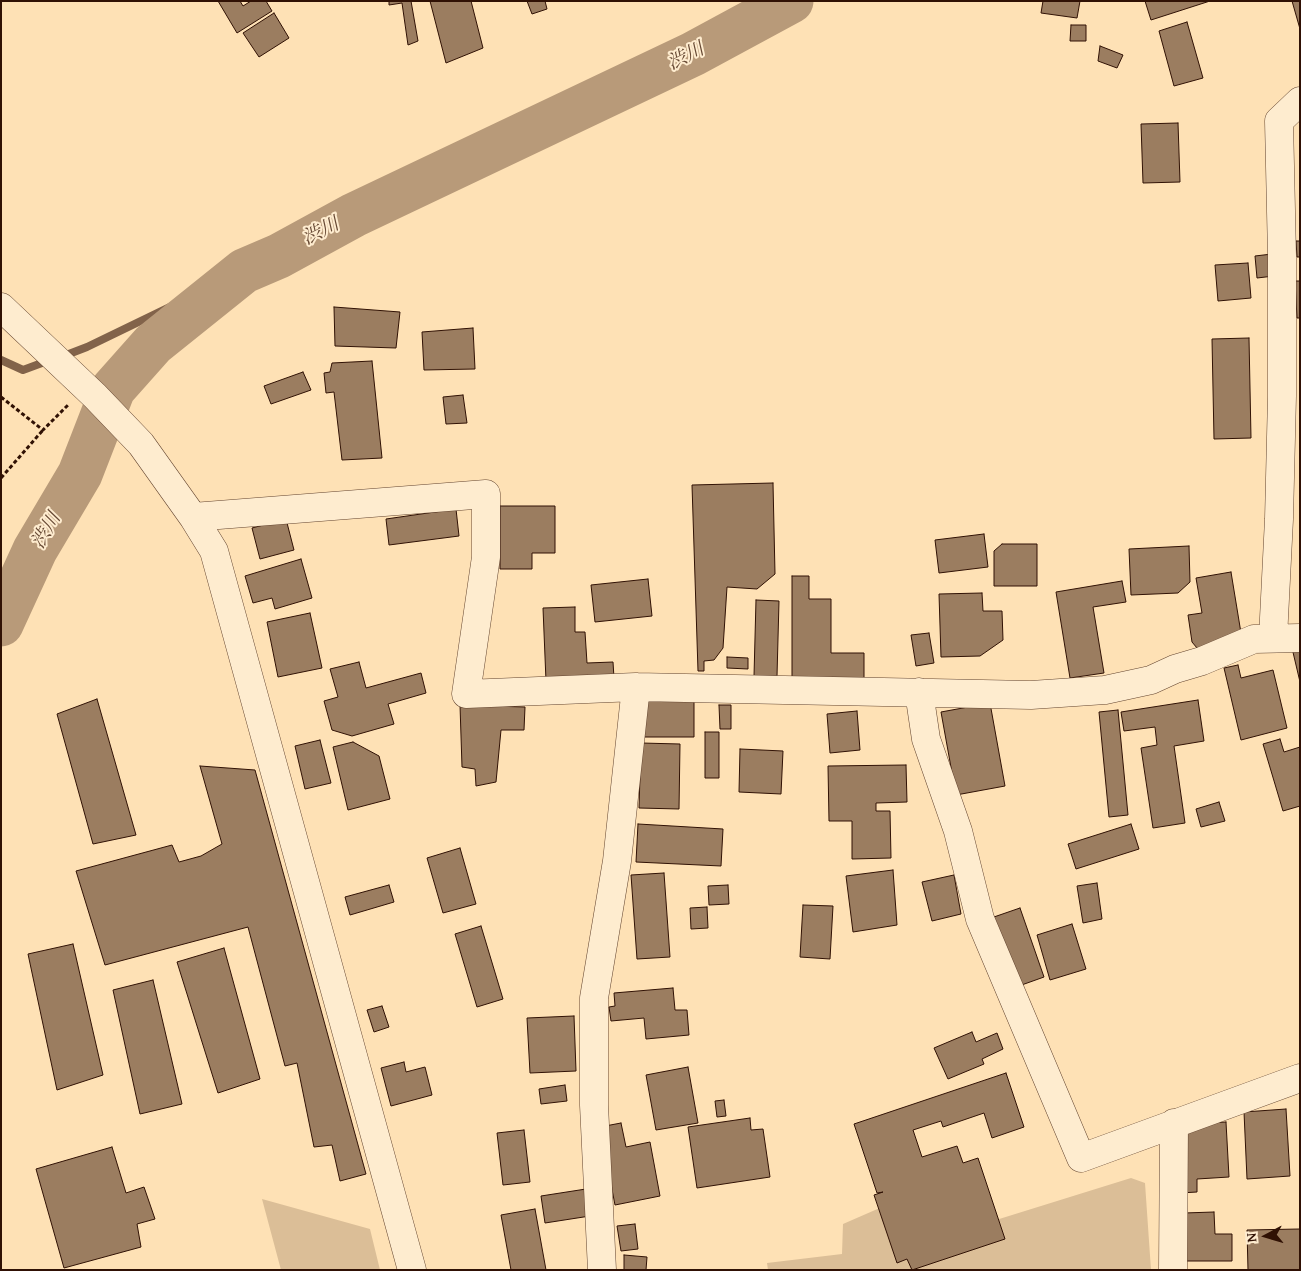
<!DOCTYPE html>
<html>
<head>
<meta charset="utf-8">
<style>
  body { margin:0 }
  #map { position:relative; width:1301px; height:1271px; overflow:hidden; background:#fee1b5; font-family:"Gentium Book Plus",serif }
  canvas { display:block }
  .frame { position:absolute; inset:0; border:2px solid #301104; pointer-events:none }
  .north { position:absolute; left:1241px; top:1211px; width:50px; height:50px; -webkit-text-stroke:4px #feeccf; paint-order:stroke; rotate:264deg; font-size:14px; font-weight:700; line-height:20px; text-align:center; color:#301104 }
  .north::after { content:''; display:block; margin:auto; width:18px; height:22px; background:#301104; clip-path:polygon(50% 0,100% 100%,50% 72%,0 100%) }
</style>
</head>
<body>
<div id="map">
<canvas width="1301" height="1271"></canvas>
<div class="frame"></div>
<div class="north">N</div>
</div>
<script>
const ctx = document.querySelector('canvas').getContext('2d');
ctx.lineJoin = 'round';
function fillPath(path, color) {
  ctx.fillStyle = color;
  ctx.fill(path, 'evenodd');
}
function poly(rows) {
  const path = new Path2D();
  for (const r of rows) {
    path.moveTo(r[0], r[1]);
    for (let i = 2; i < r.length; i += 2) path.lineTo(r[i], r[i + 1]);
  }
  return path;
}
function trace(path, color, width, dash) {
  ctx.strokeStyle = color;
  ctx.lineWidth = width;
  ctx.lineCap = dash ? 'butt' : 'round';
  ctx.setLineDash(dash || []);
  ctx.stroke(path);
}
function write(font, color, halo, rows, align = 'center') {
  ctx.font = font + ' "Gentium Book Plus","Noto Serif JP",serif';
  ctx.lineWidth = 4;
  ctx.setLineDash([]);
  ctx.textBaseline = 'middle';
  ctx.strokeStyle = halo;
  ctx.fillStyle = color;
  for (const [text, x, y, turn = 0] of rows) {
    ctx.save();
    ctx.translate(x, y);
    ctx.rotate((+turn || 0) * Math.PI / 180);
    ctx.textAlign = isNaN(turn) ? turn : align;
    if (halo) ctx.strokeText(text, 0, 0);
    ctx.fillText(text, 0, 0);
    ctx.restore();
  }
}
fillPath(poly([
  [1131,1178,1145,1183,1151,1270,768,1270,767,1263,842,1254,843,1224,882,1207,996,1220],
  [262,1199,370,1229,380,1270,281,1270]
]), '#dbbe97');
trace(poly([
  [61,357,87,347,244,271],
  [1,360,23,370,50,360]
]), '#82634a', 8);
trace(poly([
  [1,624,35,550,80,474,113,389,153,344,244,271,279,256,354,215,693,54,791,1]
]), '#b89a79', 45);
const building = poly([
  [218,1,240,1,243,6,251,1,266,1,272,11,237,33,218,1],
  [389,1,411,1,418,41,408,45,402,3,389,5,389,1],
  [430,1,471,1,483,48,446,63,430,1],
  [527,1,545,1,547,9,532,14,527,1],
  [1043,1,1080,1,1077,18,1041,13,1043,1],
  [1145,1,1210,1,1151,20,1145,1],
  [1292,1,1300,1,1300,29,1292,1],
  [274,13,289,38,259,57,243,33,274,13],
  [1187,22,1203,78,1174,86,1159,31,1187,22],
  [1071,25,1086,25,1086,41,1070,41,1071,25],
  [1100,46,1123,55,1117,68,1098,61,1100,46],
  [1178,123,1180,182,1143,183,1141,124,1178,123],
  [1296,241,1300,241,1300,257,1297,257,1296,241],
  [1272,254,1274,276,1257,278,1255,256,1272,254],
  [1248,263,1251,298,1218,301,1215,265,1248,263],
  [1295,281,1300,281,1300,318,1297,318,1295,281],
  [334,307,400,312,396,348,335,346,334,307],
  [473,328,475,369,424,370,422,332,473,328],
  [1249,338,1251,438,1214,439,1212,339,1249,338],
  [372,361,382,458,342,460,334,392,326,393,324,373,330,372,332,363,372,361],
  [303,372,311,390,271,404,264,386,303,372],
  [463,395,467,423,446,424,443,397,463,395],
  [773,483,775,574,757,589,727,587,723,648,714,660,704,661,704,671,698,671,692,485,773,483],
  [500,506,555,506,555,553,532,553,532,569,500,569,500,506],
  [456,509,459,536,389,545,386,519,456,509],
  [286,519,294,550,260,559,252,528,286,519],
  [984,534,988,567,939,573,935,540,984,534],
  [1002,544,1037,544,1037,586,994,586,994,551,1002,544],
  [1189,546,1190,582,1178,593,1131,595,1129,549,1189,546],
  [301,559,312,598,275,609,272,598,253,603,245,576,301,559],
  [1231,572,1241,633,1218,645,1197,648,1192,642,1188,615,1202,613,1196,578,1231,572],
  [792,576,809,576,809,599,831,599,831,653,864,653,864,684,792,684,792,576],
  [648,579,652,616,595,622,591,585,648,579],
  [1122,581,1126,602,1093,607,1104,673,1070,678,1056,592,1122,581],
  [982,593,983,611,1002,611,1003,640,980,656,941,657,939,594,982,593],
  [756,600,779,601,777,676,754,676,756,600],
  [575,607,575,632,585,632,587,663,613,662,614,678,546,681,543,608,575,607],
  [310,613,322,668,278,677,267,622,310,613],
  [929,633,934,663,916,666,911,635,929,633],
  [1300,646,1300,682,1292,648,1300,646],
  [727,657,748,658,748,669,727,668,727,657],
  [359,662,366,688,421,673,426,693,388,704,394,724,352,736,332,730,324,701,338,697,330,669,359,662],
  [1238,665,1241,678,1273,670,1287,728,1241,740,1224,668,1238,665],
  [641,697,694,697,694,737,642,737,641,697],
  [97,699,136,835,93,844,57,714,97,699],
  [1198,700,1204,741,1174,746,1185,823,1153,828,1141,748,1157,745,1155,727,1124,731,1121,712,1198,700],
  [990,703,1005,786,956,795,941,712,990,703],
  [460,705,525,707,524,730,501,730,496,782,476,786,475,769,462,767,460,705],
  [719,705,731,705,731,729,720,729,719,705],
  [1118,710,1128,815,1109,817,1099,712,1118,710],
  [857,711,860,750,830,753,827,714,857,711],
  [705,732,719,732,719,778,705,778,705,732],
  [1280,739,1284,752,1300,747,1300,806,1283,811,1263,744,1280,739],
  [320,740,331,783,305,789,295,746,320,740],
  [353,742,379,756,390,799,348,810,333,747,353,742],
  [641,743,680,744,679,809,639,808,641,743],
  [740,749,783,751,781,794,739,792,740,749],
  [906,765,907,802,876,803,876,811,890,811,891,858,852,859,852,821,829,821,828,766,906,765],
  [200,766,255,770,366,1174,340,1181,332,1145,314,1147,297,1063,285,1066,248,927,105,965,76,871,172,845,179,862,201,856,222,844,200,766],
  [1219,802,1225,821,1201,827,1196,809,1219,802],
  [638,824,723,829,721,866,636,862,638,824],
  [1131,824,1139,849,1076,869,1068,844,1131,824],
  [460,848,476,904,443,913,427,858,460,848],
  [893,870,897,925,853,932,846,876,893,870],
  [664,873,670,957,637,959,631,875,664,873],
  [954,875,961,914,932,921,922,882,954,875],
  [1097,883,1102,919,1083,923,1077,886,1097,883],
  [389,885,394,902,350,915,345,897,389,885],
  [728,885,729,904,709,905,708,886,728,885],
  [803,905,833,906,830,959,800,957,803,905],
  [707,907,708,928,691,929,690,908,707,907],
  [1020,908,1044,977,1016,987,991,918,1020,908],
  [1072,924,1086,969,1050,980,1037,935,1072,924],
  [481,926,503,999,477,1007,455,934,481,926],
  [73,944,103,1075,57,1090,28,954,73,944],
  [224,948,260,1079,218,1093,177,962,224,948],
  [153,980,182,1104,140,1114,113,990,153,980],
  [673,988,675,1010,687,1010,689,1035,646,1039,644,1018,611,1021,609,1007,615,1006,614,993,673,988],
  [382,1006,389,1027,374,1032,367,1010,382,1006],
  [574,1016,576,1071,530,1073,527,1018,574,1016],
  [972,1032,976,1042,997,1033,1003,1049,982,1059,984,1064,948,1079,934,1048,972,1032],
  [404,1062,406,1072,425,1067,432,1095,391,1106,381,1068,404,1062],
  [688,1067,698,1123,656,1130,646,1075,688,1067],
  [1006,1073,1024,1127,992,1138,984,1113,943,1127,941,1121,913,1130,922,1157,957,1146,963,1163,978,1158,1005,1239,912,1270,907,1259,897,1263,874,1195,883,1192,877,1193,854,1124,1006,1073],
  [565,1085,567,1101,541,1104,539,1089,565,1085],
  [724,1100,726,1116,717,1117,715,1101,724,1100],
  [1286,1109,1290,1176,1247,1179,1244,1112,1286,1109],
  [750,1118,751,1130,763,1129,770,1177,697,1188,688,1127,750,1118],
  [1226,1122,1229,1177,1197,1179,1197,1192,1180,1193,1176,1125,1226,1122],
  [621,1123,626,1147,650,1142,660,1196,615,1205,600,1127,621,1123],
  [524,1130,530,1182,503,1185,497,1133,524,1130],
  [112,1147,126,1193,144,1187,155,1219,137,1224,141,1247,64,1268,36,1169,112,1147],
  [586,1189,590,1216,545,1223,541,1196,586,1189],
  [535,1209,546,1270,511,1270,501,1215,535,1209],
  [1214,1212,1215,1234,1232,1234,1232,1261,1184,1261,1184,1213,1214,1212],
  [635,1224,638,1249,621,1251,617,1226,635,1224],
  [1300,1229,1300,1270,1248,1270,1247,1230,1300,1229],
  [624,1255,647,1257,646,1270,624,1270,624,1255]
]);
fillPath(building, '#9b7d60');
trace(building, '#301104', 1);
const minor = poly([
  [1,307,95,396,141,444,193,517,214,551,412,1270],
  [193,517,486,494,486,557,466,694,636,687,1031,695,1105,690,1151,680,1175,669,1202,661,1254,639,1300,638],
  [1273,638,1279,519,1282,396,1282,256,1279,121,1300,101],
  [919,692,926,739,958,831,980,919,1081,1158,1300,1078],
  [602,1270,594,1105,594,998,617,861,636,687],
  [1173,1270,1174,1123]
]);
trace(minor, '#644530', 29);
trace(poly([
  [1,397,43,430,68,405],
  [1,478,43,430]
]), '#301104', 3, [4, 2.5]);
trace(minor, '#feeccf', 28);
write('italic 19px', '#664833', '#feeccf', [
  ["渋川",686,57,-27],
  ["渋川",321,232,-27],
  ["渋川",47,531,-60]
]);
</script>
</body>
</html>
